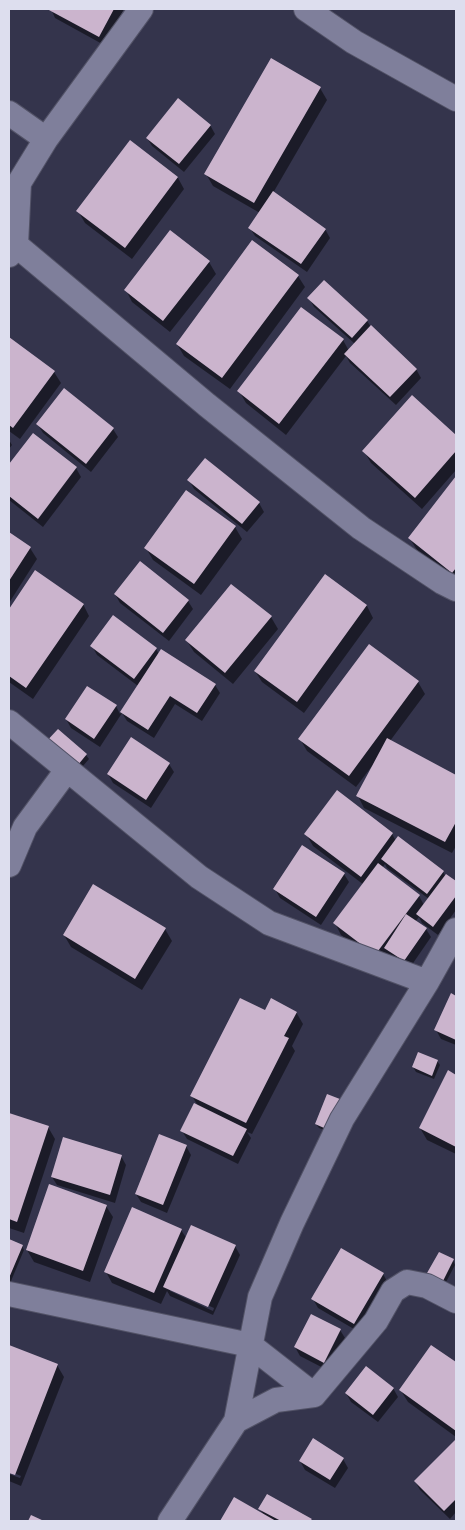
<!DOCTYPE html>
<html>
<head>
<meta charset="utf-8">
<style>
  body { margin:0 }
  #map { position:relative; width:465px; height:1530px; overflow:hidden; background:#34344c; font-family:"Fira Sans Condensed",sans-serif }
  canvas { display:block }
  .frame { position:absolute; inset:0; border:10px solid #dddeee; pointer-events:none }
</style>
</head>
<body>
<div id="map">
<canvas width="465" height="1530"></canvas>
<div class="frame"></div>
</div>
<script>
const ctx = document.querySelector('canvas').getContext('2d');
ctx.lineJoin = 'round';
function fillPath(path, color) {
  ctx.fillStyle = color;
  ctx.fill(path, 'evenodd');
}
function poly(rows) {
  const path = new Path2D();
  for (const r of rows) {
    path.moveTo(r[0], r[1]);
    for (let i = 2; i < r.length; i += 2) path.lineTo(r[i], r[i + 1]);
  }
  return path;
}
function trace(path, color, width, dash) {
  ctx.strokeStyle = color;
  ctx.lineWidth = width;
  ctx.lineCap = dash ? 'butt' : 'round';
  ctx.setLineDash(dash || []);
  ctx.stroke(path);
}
fillPath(poly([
  [51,9,124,9,104,45,55,18],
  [320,88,327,100,273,193,325,229,330,238,307,272,255,236,250,228,260,213,213,186,206,174],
  [210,125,215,134,184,172,152,146,147,138],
  [130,142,178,178,184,189,132,259,85,223,78,211],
  [209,262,216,274,170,332,132,302,126,290],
  [298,276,305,287,230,389,184,356,177,344],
  [309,298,367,321,371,327,416,369,421,378,396,405,350,363,346,356,286,435,246,403,239,391,343,340,349,351,355,344,314,307],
  [9,339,54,372,61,383,20,439,9,431],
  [412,397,456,436,456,470,422,509,371,463,364,451],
  [38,425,113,429,118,437,91,472,43,433],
  [33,435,76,468,81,477,43,527,9,500,9,466],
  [9,440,12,445,9,449],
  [456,478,456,581,417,550,410,539],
  [189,480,259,503,264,512,247,532,194,489],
  [235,527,242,539,201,595,153,560,146,548],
  [9,534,30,548,37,559,9,603],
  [36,572,83,604,89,616,33,699,9,682,9,611],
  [325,576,367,606,373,618,304,713,262,682,255,671],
  [115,594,188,601,193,609,169,641,120,603],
  [271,617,278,629,233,684,194,652,187,641],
  [92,646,156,649,159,654,215,685,220,693,202,721,175,704,154,738,127,721,122,713,100,747,71,728,66,719,116,706,120,714,138,686,97,655],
  [418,682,425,694,390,741,456,776,456,846,452,853,364,808,358,796,373,766,372,766,356,787,307,751,300,739],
  [47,750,86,755,89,759,76,774],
  [169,764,174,772,151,808,113,783,108,774],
  [338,792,392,834,396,841,443,872,446,877,447,875,456,883,456,910,438,935,422,923,419,917,415,922,426,929,431,937,409,969,382,966,341,935,335,923,364,885,313,846,306,834],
  [385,864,387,868,429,899,424,905,419,896,382,868],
  [344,874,349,882,321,925,280,898,275,889],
  [165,929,172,941,142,990,71,947,64,935],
  [451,995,456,997,456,1045,441,1039,436,1030],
  [266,1012,296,1012,303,1024,292,1046,295,1051,252,1134,247,1132,251,1138,238,1164,187,1139,182,1131,198,1106,192,1096],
  [437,1061,440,1065,434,1079,416,1072,413,1067],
  [448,1072,456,1076,456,1154,427,1140,420,1128],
  [328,1096,334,1134,319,1128,316,1124],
  [9,1114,48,1127,55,1139,24,1233,9,1228],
  [186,1146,191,1155,167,1213,141,1202,136,1194],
  [121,1156,126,1165,115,1203,57,1185,52,1177],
  [106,1206,113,1217,90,1282,34,1262,27,1250],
  [181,1230,187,1239,235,1246,240,1255,213,1315,170,1296,167,1291,161,1304,112,1283,106,1272],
  [170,1289,214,1308,213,1311,170,1291],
  [9,1240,22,1246,24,1250,11,1281,9,1280],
  [453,1260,455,1265,445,1284,431,1277,429,1273],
  [383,1274,388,1283,359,1332,318,1308,313,1299],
  [340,1330,345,1338,329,1371,300,1356,295,1347],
  [431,1346,456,1364,456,1437,408,1402,401,1391],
  [9,1347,57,1365,64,1377,21,1486,9,1481,9,1474,20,1478,21,1476,9,1471],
  [393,1388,398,1397,378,1422,351,1402,346,1393],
  [455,1441,456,1443,456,1512,450,1519,420,1490,415,1481],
  [343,1459,348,1468,335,1488,305,1470,300,1461],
  [234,1499,264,1515,260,1509,311,1519,312,1521,221,1521]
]), '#0007');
fillPath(poly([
  [47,9,114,9,99,37],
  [271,58,321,87,254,203,204,174],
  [178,98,211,125,179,164,146,138],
  [130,140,178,177,125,248,76,211],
  [273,191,326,229,301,264,248,228],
  [170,230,210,261,163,321,124,290],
  [252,240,299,275,222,378,176,344],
  [324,280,368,320,352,338,307,298],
  [301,307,344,339,279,424,237,391],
  [371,325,417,369,390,397,344,354],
  [9,337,55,371,13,428,9,425],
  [64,388,114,428,86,464,36,424],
  [412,395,456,435,456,451,415,498,362,451],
  [33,433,77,467,38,519,9,496,9,464],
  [205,458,260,502,242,524,187,480],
  [456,476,456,568,452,573,408,538],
  [186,490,236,526,194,584,144,548],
  [9,532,31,547,9,581],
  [140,561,189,600,163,633,114,594],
  [35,570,84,604,26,688,9,676,9,609],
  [325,574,367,605,297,702,254,671],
  [231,584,272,616,225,673,185,640],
  [113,615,157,648,134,679,90,646],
  [369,644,419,681,349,776,298,739],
  [161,649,216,684,197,713,170,696,148,730,120,712],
  [87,686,117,705,94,739,65,719],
  [58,729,87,754,73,771,43,745],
  [131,737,170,763,146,800,107,774],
  [387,738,456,775,456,822,445,842,356,796],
  [337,790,393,833,361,877,304,834],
  [398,836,444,871,427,894,381,859],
  [302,845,345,873,316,917,273,889],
  [378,863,420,895,375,955,333,923],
  [446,874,456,881,456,896,433,927,416,914],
  [93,884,166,928,135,979,63,935],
  [406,914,427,928,404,961,384,948],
  [451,993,456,996,456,1040,434,1030],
  [240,998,265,1010,271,998,297,1012,284,1036,289,1038,246,1123,190,1096],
  [418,1052,438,1060,432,1076,412,1067],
  [448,1070,456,1075,456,1147,419,1128],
  [327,1094,345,1101,331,1131,315,1124],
  [194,1103,247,1129,233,1156,180,1131],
  [9,1113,49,1126,17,1222,9,1219],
  [159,1134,187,1145,163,1205,135,1194],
  [63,1137,122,1155,110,1195,51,1177],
  [49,1184,107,1205,83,1271,26,1250],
  [132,1207,182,1229,154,1293,104,1272],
  [191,1225,236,1245,208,1307,163,1287],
  [9,1239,23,1245,9,1278],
  [341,1248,384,1273,354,1324,311,1299],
  [439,1252,454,1259,443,1281,427,1273],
  [311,1314,341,1329,324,1363,294,1347],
  [9,1345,58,1364,15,1475,9,1473],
  [431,1345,456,1362,456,1431,399,1390],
  [366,1366,394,1388,373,1415,345,1393],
  [313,1438,344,1458,330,1480,299,1461],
  [455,1440,456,1441,456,1499,444,1511,414,1481],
  [267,1494,312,1519,310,1521,281,1521,258,1509],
  [234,1497,276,1521,220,1521],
  [31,1515,44,1521,28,1521]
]), '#cbb4cd');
const street = poly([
  [306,9,354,42,456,99],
  [9,113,46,139],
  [16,245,207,405,361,528,442,582,456,589],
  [9,255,16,245,19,183,46,139,141,9],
  [9,722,199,877,269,923,427,982],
  [9,865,25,827,67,770],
  [9,1294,250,1345,314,1395],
  [236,1421,260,1297,292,1223,342,1119,427,982,456,930],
  [170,1521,236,1421,276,1400,314,1395,376,1321,393,1291,407,1282,427,1286,456,1301]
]);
trace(street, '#525266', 26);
trace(street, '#7f7f9b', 24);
</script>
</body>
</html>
